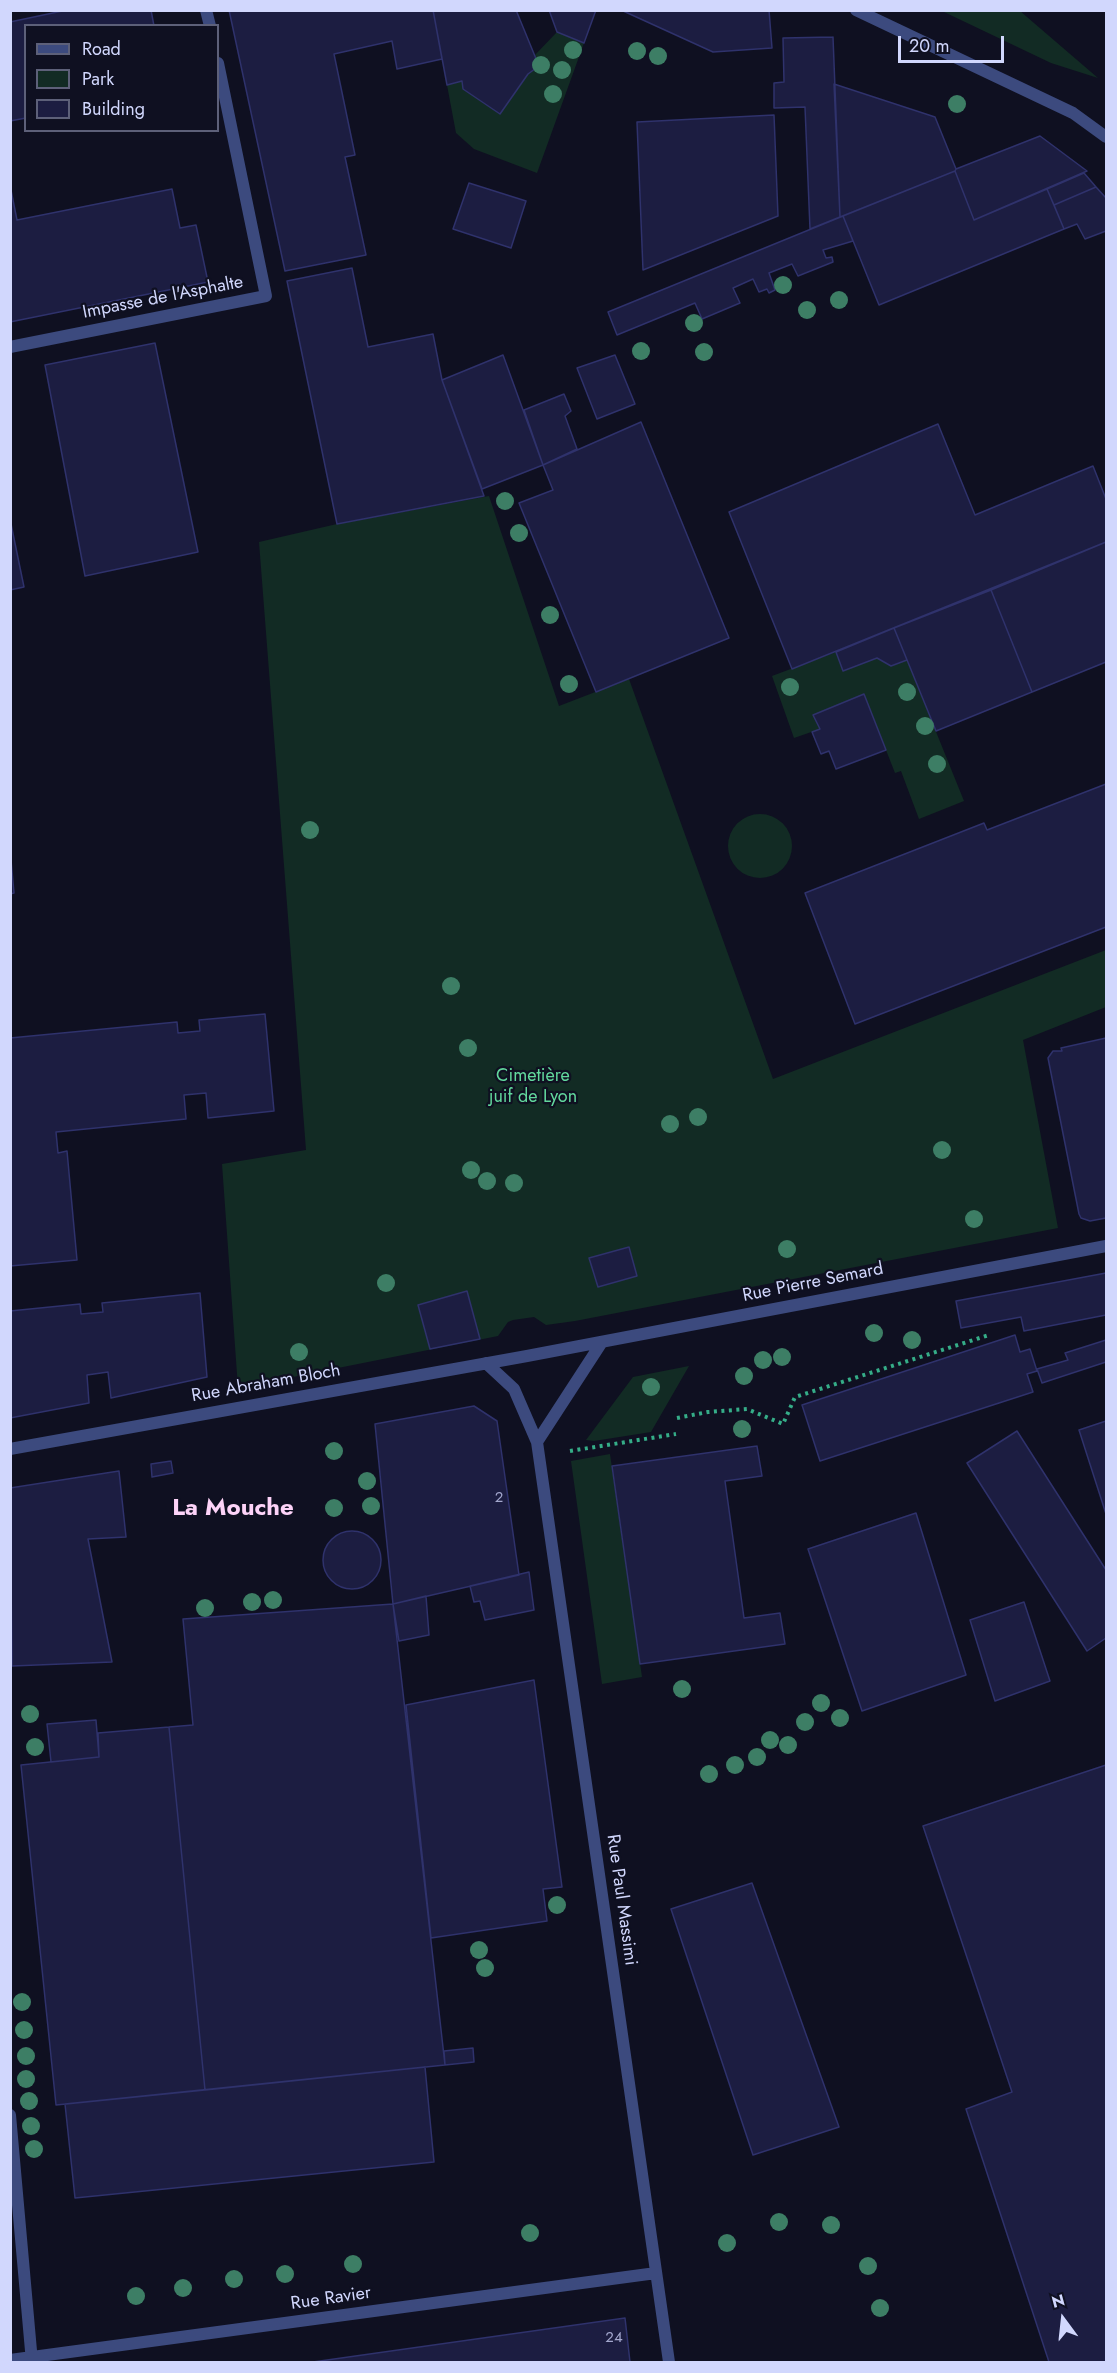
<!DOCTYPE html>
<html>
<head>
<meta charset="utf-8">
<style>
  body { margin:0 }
  #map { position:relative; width:1117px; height:2373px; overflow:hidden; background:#0f1021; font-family:Jost,sans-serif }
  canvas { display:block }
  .frame { position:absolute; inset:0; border:12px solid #d1d7fd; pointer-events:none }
  .legend { position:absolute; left:24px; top:24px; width:195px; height:108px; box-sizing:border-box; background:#0f1021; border:2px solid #5d6079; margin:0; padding:8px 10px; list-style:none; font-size:18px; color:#d1d7fd }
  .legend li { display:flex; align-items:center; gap:12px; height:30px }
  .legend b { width:30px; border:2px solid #5d6079 }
  .north { position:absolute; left:1033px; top:2289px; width:60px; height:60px; -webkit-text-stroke:4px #0f1021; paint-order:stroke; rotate:345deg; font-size:16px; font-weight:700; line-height:24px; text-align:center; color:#d1d7fd }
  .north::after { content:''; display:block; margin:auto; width:21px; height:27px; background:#d1d7fd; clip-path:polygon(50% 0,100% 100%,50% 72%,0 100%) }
  .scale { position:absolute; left:898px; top:36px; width:106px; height:27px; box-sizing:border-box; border:3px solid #d1d7fd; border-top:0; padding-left:8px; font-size:18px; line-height:21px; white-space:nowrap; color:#d1d7fd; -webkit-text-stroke:4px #0f1021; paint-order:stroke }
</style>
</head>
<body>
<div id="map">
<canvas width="1117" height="2373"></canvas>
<div class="frame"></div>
<ul class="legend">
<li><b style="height:8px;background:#3c4a7e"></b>Road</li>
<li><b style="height:16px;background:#122b24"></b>Park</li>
<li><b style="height:16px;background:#1c1d41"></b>Building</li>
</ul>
<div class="north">N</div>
<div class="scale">20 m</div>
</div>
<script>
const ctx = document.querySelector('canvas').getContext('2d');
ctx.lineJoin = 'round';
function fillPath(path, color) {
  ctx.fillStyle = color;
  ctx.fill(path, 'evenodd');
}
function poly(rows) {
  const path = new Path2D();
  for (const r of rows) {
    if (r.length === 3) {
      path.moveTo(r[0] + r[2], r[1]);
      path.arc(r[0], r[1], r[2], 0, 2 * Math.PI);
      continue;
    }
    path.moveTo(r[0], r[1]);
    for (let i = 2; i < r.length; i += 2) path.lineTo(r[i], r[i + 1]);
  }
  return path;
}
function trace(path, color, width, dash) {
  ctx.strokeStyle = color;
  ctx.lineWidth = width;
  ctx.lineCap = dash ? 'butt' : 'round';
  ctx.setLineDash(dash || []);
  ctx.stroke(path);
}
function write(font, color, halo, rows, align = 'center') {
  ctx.font = font + ' Jost,sans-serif';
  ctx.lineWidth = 4.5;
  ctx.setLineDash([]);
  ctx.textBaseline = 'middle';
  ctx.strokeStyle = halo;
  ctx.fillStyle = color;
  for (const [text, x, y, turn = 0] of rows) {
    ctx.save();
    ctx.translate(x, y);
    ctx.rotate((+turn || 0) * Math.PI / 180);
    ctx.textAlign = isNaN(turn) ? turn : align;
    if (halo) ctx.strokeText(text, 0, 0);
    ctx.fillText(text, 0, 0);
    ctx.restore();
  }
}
fillPath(poly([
  [942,11,1020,11,1098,78,1051,63],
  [557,32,584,43,537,173,474,149,456,133,447,85,462,81,463,89,500,114,528,74,534,56],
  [489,496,559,706,629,679,773,1079,1106,950,1106,1007,1023,1040,1058,1228,575,1321,546,1325,534,1317,513,1320,508,1322,498,1336,238,1388,222,1164,306,1150,259,542,337,524],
  [836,652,843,671,877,658,891,666,907,660,964,801,919,819,901,771,895,773,864,694,814,715,820,729,794,738,772,676],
  [760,846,32],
  [689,1366,651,1432,594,1441,586,1440,633,1377],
  [610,1454,642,1677,602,1684,571,1461]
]), '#122b24');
const building = poly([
  [67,10,151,10,154,26,26,26,26,118,10,121,10,22,67,10],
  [229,10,433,10,442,59,397,69,392,41,334,54,355,155,345,157,366,255,285,271,229,10],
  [433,10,516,10,539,66,528,74,500,114,463,89,462,81,447,85,433,10],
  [549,10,596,10,584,43,557,32,549,10],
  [621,10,769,10,772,48,713,52,621,10],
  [833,37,840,217,810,229,805,107,774,108,774,83,784,82,783,38,833,37],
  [834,84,935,117,956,169,955,171,840,217,834,84],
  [774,115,778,216,643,270,637,122,774,115],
  [1040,136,1087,171,974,220,955,171,956,169,1040,136],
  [955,171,974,220,1047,189,1064,229,879,305,843,216,955,171],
  [1084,173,1096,187,1054,205,1047,189,1084,173],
  [469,183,526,201,511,248,453,229,469,183],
  [10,185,17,220,172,189,180,228,196,225,208,282,10,322,10,185],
  [1096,187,1106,198,1106,231,1085,239,1077,224,1064,229,1054,205,1096,187],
  [843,216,853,241,823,250,826,258,832,257,833,262,798,276,792,264,769,273,775,290,769,293,767,289,759,292,753,279,733,288,740,303,702,319,695,303,617,335,608,312,843,216],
  [352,268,368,347,433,334,442,380,484,496,337,524,287,281,352,268],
  [155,343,198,552,85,576,45,365,155,343],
  [503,355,543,465,482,489,442,380,503,355],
  [615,355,635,404,597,419,577,368,615,355],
  [564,394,571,411,565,416,577,449,543,465,524,410,564,394],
  [641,422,729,638,596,692,519,503,553,490,543,465,641,422],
  [938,424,975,515,1093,466,1106,499,1106,542,792,669,729,512,938,424],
  [10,519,24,587,10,590,10,519],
  [1106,542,1106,662,1032,692,991,590,1106,542],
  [991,590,1032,692,936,731,894,628,991,590],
  [894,628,907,660,891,666,877,658,843,671,836,652,894,628],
  [864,694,886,750,836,769,829,751,821,754,812,732,820,729,813,715,864,694],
  [1106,784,1106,927,855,1024,805,893,984,823,987,830,1106,784],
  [10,849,14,893,10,894,10,849],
  [265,1014,274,1111,208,1118,206,1093,184,1095,186,1119,56,1132,58,1153,67,1151,77,1260,10,1266,10,1038,177,1022,178,1033,200,1031,199,1020,265,1014],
  [1106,1038,1106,1218,1090,1221,1081,1218,1079,1214,1048,1058,1053,1051,1062,1051,1061,1048,1106,1038],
  [629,1247,637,1276,598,1287,589,1258,629,1247],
  [1106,1273,1106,1315,1024,1331,1021,1317,961,1328,956,1301,1106,1273],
  [467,1291,480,1339,430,1349,418,1305,467,1291],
  [200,1293,207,1377,111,1398,108,1372,87,1375,89,1403,10,1418,10,1311,80,1304,81,1314,103,1312,102,1303,200,1293],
  [1015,1335,1020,1352,1030,1349,1037,1371,1027,1374,1033,1392,820,1461,802,1405,1015,1335],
  [1106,1340,1106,1362,1042,1383,1037,1369,1068,1360,1065,1353,1106,1340],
  [474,1406,497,1421,519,1575,393,1604,375,1424,474,1406],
  [1106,1421,1106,1514,1079,1430,1106,1421],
  [1017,1431,1106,1570,1106,1638,1087,1651,967,1463,1017,1431],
  [757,1446,762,1476,725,1481,744,1618,780,1613,785,1644,640,1664,612,1466,757,1446],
  [171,1461,173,1473,152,1477,151,1464,171,1461],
  [119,1471,126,1537,88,1539,112,1662,12,1666,10,1488,119,1471],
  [916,1513,966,1675,862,1711,808,1549,916,1513],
  [352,1560,29],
  [529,1572,534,1610,485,1620,480,1601,474,1602,470,1586,529,1572],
  [426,1596,429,1635,399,1641,393,1604,426,1596],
  [1024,1602,1050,1681,995,1701,970,1620,1024,1602],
  [393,1604,445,2065,205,2090,169,1727,193,1725,183,1619,393,1604],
  [534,1680,562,1887,543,1889,547,1921,431,1938,406,1705,534,1680],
  [96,1720,99,1757,51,1762,47,1724,96,1720],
  [169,1727,205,2090,56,2105,21,1765,99,1757,98,1733,169,1727],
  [1106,1765,1106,2362,1049,2362,966,2109,1012,2092,923,1826,1106,1765],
  [752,1883,839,2127,753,2155,671,1909,752,1883],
  [473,2048,474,2062,445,2065,444,2051,473,2048],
  [425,2067,434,2162,75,2198,65,2104,425,2067],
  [625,2318,630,2362,313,2362,625,2318]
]);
fillPath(building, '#1c1d41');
trace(building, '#2f326c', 1.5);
trace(poly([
  [677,1418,708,1412,747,1409,783,1424,795,1397,989,1335],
  [570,1451,676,1434]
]), '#35ad88', 4, [3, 4.5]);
trace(poly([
  [206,10,210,26],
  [856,10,1073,113,1106,137],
  [10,347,266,296,218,63],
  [486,1363,514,1389,537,1442,669,2362],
  [537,1442,602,1342],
  [10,1449,527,1356,1106,1246],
  [10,2115,32,2362],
  [10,2360,656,2273]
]), '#3c4a7e', 12);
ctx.fillStyle = '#3d7e65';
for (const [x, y] of [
  [573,50],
  [637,51],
  [658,56],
  [541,65],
  [562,70],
  [553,94],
  [957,104],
  [783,285],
  [839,300],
  [807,310],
  [694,323],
  [641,351],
  [704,352],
  [505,501],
  [519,533],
  [550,615],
  [569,684],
  [790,687],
  [907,692],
  [925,726],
  [937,764],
  [310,830],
  [451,986],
  [468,1048],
  [698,1117],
  [670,1124],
  [942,1150],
  [471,1170],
  [487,1181],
  [514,1183],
  [974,1219],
  [787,1249],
  [386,1283],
  [874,1333],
  [912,1340],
  [299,1352],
  [782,1357],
  [763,1360],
  [744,1376],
  [651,1387],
  [742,1429],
  [334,1451],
  [367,1481],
  [371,1506],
  [334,1508],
  [273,1600],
  [252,1602],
  [205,1608],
  [682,1689],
  [821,1703],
  [30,1714],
  [840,1718],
  [805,1722],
  [770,1740],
  [788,1745],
  [35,1747],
  [757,1757],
  [735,1765],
  [709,1774],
  [557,1905],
  [479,1950],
  [485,1968],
  [22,2002],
  [24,2030],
  [26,2056],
  [26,2079],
  [29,2101],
  [31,2126],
  [34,2149],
  [779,2222],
  [831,2225],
  [530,2233],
  [727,2243],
  [353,2264],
  [868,2266],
  [285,2274],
  [234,2279],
  [183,2288],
  [136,2296],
  [880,2308]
]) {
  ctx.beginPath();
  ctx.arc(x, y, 9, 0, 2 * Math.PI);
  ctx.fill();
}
write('15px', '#a4a8ce', null, [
  ["2",499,1498],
  ["24",614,2338]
]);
write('18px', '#d1d7fd', '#0f1021', [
  ["Impasse de l'Asphalte",163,298,-11],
  ["Rue Pierre Semard",813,1283,-11],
  ["Rue Abraham Bloch",266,1384,-10],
  ["Rue Paul Massimi",621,1900,82],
  ["Rue Ravier",331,2299,-8]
]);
write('18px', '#62d89d', '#0f1021', [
  ["Cimetière",533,1077],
  ["juif de Lyon",533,1098]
]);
write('bold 24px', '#fdd3f8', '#0f1021', [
  ["La Mouche",233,1509]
]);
</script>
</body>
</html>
